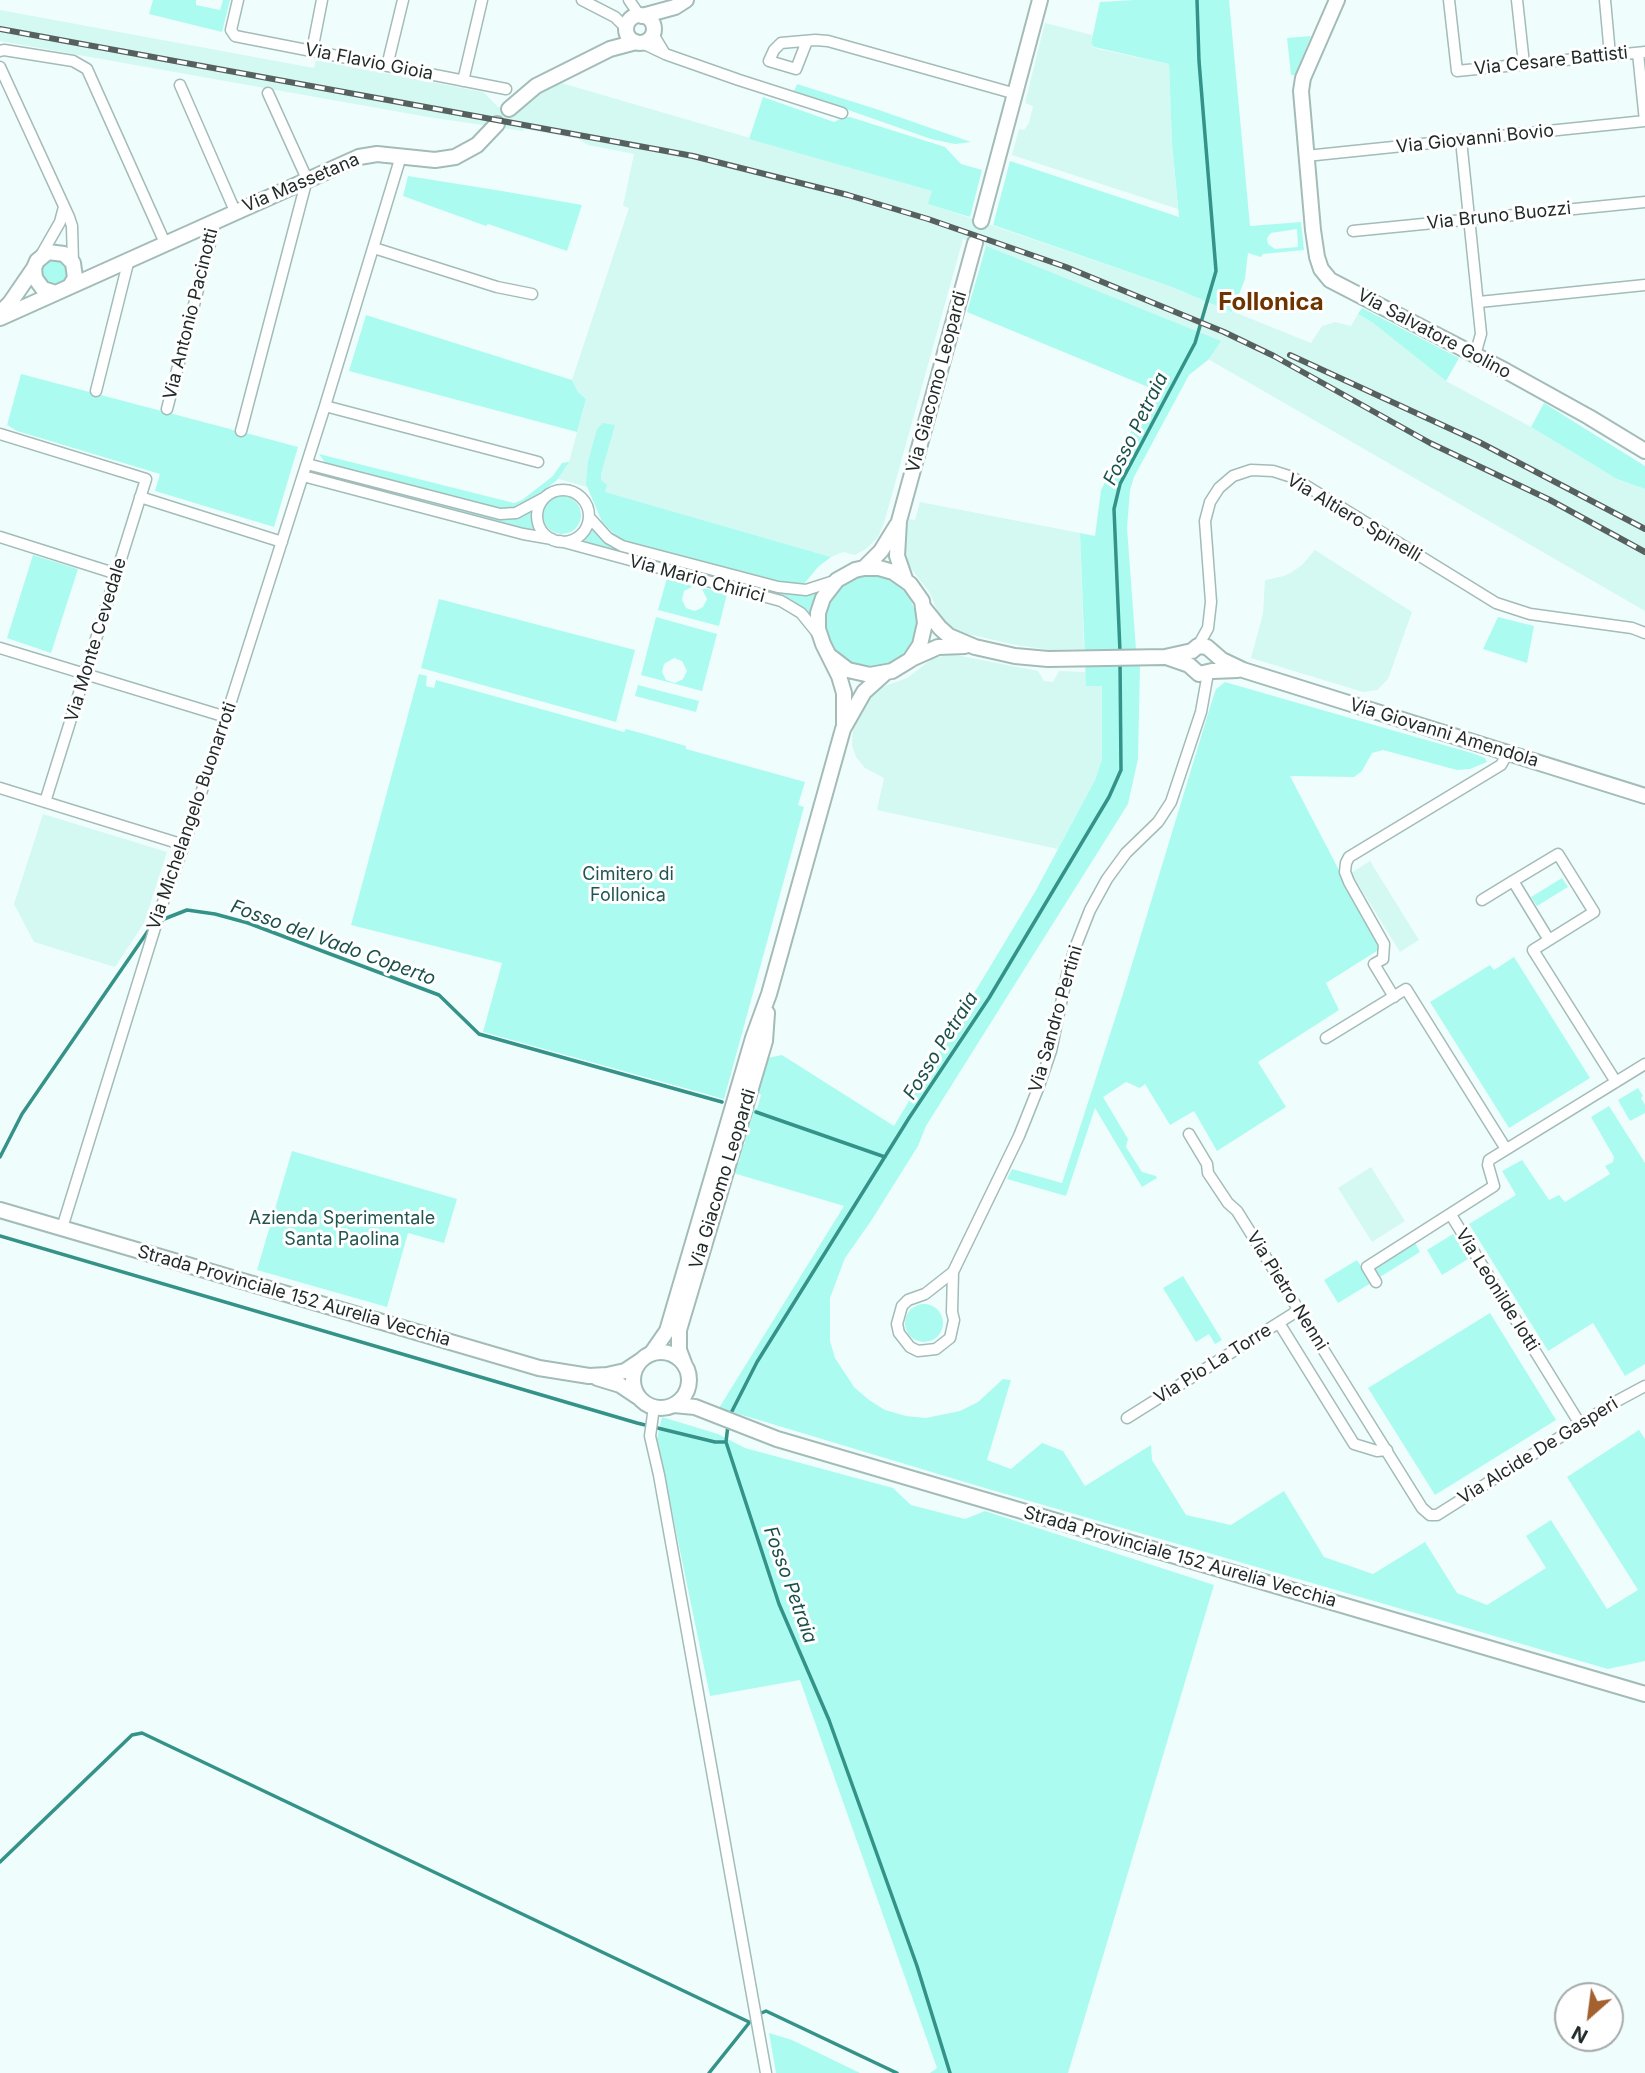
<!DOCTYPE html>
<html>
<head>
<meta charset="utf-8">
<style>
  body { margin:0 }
  #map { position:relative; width:1645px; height:2073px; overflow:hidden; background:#effefc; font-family:Inter,sans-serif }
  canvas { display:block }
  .north { position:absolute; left:1554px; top:1982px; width:70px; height:70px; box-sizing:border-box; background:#fff; border:2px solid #a5a9a9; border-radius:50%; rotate:208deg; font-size:19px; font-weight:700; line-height:28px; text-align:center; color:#1f2927 }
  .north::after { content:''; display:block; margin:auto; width:24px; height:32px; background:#a3612f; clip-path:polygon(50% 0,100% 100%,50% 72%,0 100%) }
</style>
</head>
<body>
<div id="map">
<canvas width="1645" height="2073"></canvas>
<div class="north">N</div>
</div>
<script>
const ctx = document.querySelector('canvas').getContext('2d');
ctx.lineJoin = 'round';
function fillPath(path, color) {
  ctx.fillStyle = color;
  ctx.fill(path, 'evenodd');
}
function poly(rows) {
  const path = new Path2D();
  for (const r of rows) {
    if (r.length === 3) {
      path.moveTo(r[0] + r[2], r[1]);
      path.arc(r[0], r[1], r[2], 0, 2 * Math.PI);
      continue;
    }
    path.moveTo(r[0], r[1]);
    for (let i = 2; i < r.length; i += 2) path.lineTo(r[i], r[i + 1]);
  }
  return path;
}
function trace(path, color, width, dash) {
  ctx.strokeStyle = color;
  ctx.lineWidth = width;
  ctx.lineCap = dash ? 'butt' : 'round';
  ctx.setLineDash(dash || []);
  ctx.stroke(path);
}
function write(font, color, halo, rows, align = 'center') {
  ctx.font = font + ' Inter,sans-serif';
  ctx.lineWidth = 6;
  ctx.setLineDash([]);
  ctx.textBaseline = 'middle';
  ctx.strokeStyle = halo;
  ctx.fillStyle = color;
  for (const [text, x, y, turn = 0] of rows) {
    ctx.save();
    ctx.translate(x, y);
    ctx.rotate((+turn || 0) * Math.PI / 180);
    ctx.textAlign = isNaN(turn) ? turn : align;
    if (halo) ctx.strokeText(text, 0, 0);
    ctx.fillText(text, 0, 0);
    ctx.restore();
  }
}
fillPath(poly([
  [0,10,314,68,316,60,483,92,498,107,519,111,538,93,558,82,932,191,929,204,1172,287,1311,343,1322,326,1335,322,1351,326,1358,314,1373,323,1446,381,1531,427,1617,479,1645,489,1645,611,1208,359,983,258,986,246,963,239,884,523,878,537,866,549,855,555,843,552,831,557,552,477,562,463,569,462,586,399,578,392,572,380,629,208,623,206,634,154,588,145,579,139,524,129,523,131,428,117,0,41],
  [1045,23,1092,35,1091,43,1094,48,1169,64,1172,143,1178,209,1012,155,1019,129,1024,130,1029,123,1033,106,1025,103],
  [920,502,1080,533,1084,649,1050,650,1016,645,963,633,950,626,939,615,930,593,909,566,904,553,903,543,909,519,915,520],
  [1315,550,1412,612,1388,679,1377,690,1363,692,1251,658,1263,614,1265,580,1284,576,1292,572,1302,565],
  [951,654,1038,671,1044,681,1053,682,1059,671,1086,672,1087,686,1102,686,1102,759,1095,780,1058,849,877,810,884,778,865,768,856,757,852,745,853,728,870,694,877,689,907,678,932,659],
  [43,814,167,852,144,923,115,967,34,942,14,904],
  [1370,861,1419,940,1400,952,1351,873],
  [1371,1167,1405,1221,1372,1242,1338,1188]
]), '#d4f8f2');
fillPath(poly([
  [153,0,196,0,196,5,220,10,223,0,230,0,222,32,149,14],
  [1134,0,1229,0,1250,226,1301,222,1304,250,1263,254,1261,257,1248,253,1245,279,1232,312,1172,287,993,225,1010,161,1179,217,1172,143,1169,64,1094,47,1091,43,1100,2],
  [1297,229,1298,247,1275,249,1268,244,1267,238,1271,233],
  [1311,36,1295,75,1291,75,1287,38],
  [797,84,876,109,971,142,955,144,931,139,794,91],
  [763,97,834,122,844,117,850,117,945,147,961,164,982,170,970,217,928,204,932,191,749,139],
  [408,176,502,191,582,205,567,251,488,224,486,226,403,196],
  [986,246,1221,341,1208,360,1189,375,1134,477,1130,490,1127,528,1136,649,1140,666,1138,759,1128,804,926,1126,918,1146,871,1221,845,1258,830,1298,830,1341,835,1358,854,1387,869,1400,885,1410,906,1416,926,1418,960,1411,978,1402,1003,1379,1011,1380,987,1460,1011,1469,1042,1443,1063,1451,1085,1486,1151,1445,1152,1460,1186,1515,1231,1525,1284,1491,1324,1557,1373,1574,1425,1542,1457,1593,1487,1605,1546,1568,1526,1536,1551,1520,1607,1609,1638,1590,1567,1477,1639,1430,1645,1439,1645,1661,1608,1669,978,1486,719,1408,844,1206,730,1172,733,1161,739,1162,740,1158,735,1155,738,1144,744,1145,745,1143,745,1141,740,1138,745,1122,750,1124,752,1108,757,1109,761,1095,758,1092,767,1058,782,1055,894,1126,1035,892,1095,780,1102,759,1102,686,1086,686,1080,533,1095,536,1101,490,1153,389,967,312],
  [55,272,13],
  [1362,308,1459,358,1446,381,1373,323,1358,314],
  [366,315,572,380,578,392,586,399,577,432,349,371],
  [21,374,230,429,245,435,246,433,298,447,274,527,155,491,160,474,17,431,7,425],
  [1544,403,1645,466,1645,489,1617,479,1531,427],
  [603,423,615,425,601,474,601,480,607,485,605,492,831,557,818,567,803,585,786,584,620,540,602,522,586,484,588,462,597,429],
  [319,454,514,503,522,500,553,476,562,463,569,462,557,480,535,498,518,508,503,510,326,464],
  [331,475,494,517,514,518,531,511,532,525,537,533,329,480],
  [562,515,19],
  [594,527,605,541,781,592,802,595,819,591,812,618,798,605,784,598,579,544],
  [33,555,78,569,51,653,7,638],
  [870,622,46],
  [667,578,727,594,719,626,658,610],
  [694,586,702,589,707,599,703,607,695,611,686,608,682,600,684,591],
  [439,599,635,650,616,722,421,668],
  [656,617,717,634,702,691,641,675],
  [674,658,682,661,687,671,683,679,675,683,666,680,662,672,664,664],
  [1498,617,1534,626,1527,663,1483,649],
  [419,674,427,676,426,686,434,688,436,680,624,732,626,729,648,735,686,746,686,749,805,782,798,805,804,807,724,1099,483,1032,502,963,351,925],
  [1225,682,1475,754,1485,758,1487,762,1470,769,1457,770,1383,750,1372,753,1362,771,1354,777,1290,776,1380,949,1326,983,1339,1010,1258,1062,1286,1107,1217,1151,1194,1111,1170,1125,1145,1084,1140,1088,1126,1082,1103,1097,1128,1139,1126,1147,1142,1172,1156,1176,1157,1178,1142,1187,1095,1108,1066,1196,1007,1179,1012,1169,1062,1183,1122,997,1211,704,1216,689],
  [638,685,699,701,696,712,635,696],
  [1562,878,1568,887,1537,906,1531,897],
  [1514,957,1590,1078,1509,1128,1430,1002,1490,965,1494,970],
  [1638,1088,1643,1096,1641,1098,1645,1105,1645,1113,1630,1121,1618,1100],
  [1609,1106,1645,1163,1645,1364,1625,1376,1593,1323,1548,1351,1469,1224,1516,1195,1502,1171,1522,1160,1549,1200,1559,1195,1565,1202,1610,1174,1605,1166,1613,1162,1614,1157,1591,1117],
  [292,1151,457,1199,444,1243,408,1233,387,1307,257,1270],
  [1453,1234,1468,1259,1442,1275,1427,1250],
  [1415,1243,1420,1252,1380,1277,1374,1268],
  [1357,1260,1371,1283,1338,1303,1324,1280],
  [1183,1276,1222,1340,1215,1344,1209,1334,1196,1342,1163,1288],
  [924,1323,19],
  [1490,1313,1556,1420,1435,1495,1368,1388],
  [662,1417,718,1434,745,1448,893,1488,911,1505,965,1519,985,1511,1214,1585,1068,2073,930,2073,937,2068,800,1680,710,1696,657,1439],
  [769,2033,792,2040,860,2073,776,2073]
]), '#acfbf0');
trace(poly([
  [1120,652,1114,509,1120,484,1195,343,1216,271,1199,61,1197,0],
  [164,919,187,910,215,914,248,923,439,995,479,1034,722,1102],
  [756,1112,885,1157],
  [0,1157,22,1114,148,931],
  [0,1236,637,1423,715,1442,726,1442],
  [729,1417,757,1362,909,1118,989,998,1109,797,1121,770,1120,660],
  [728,1425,726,1442,779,1604,829,1720,917,1966,950,2073],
  [0,1862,132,1735,142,1733,749,2022],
  [757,2015,766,2011,897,2073],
  [709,2073,749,2023]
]), '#349288', 3.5);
const street = poly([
  [238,0,231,30,235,36,506,89],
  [582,0,615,17,627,29],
  [629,0,640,16],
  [1449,0,1457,71,1645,52],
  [1517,0,1524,64],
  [1605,0,1610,55],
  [653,34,665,54],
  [807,41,796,69,769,61,774,50,781,43,815,40,828,41,1016,94],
  [642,43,665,54,739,80,842,113],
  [0,51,4,50,73,61,87,69,165,243],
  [312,51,322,0],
  [1638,53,1645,121],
  [387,66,403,0],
  [0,67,69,217,72,226,73,263],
  [463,81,482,0],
  [180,85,235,211],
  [1461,140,1481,334,1475,355],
  [1306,156,1645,121],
  [1353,231,1645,202],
  [374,248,497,287,532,294],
  [40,257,60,222,64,207],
  [1479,302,1645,285],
  [96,391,129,259],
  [325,406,538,462],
  [167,409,216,220],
  [241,431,307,179,268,93],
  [0,434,146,479,45,802],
  [307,464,500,514,516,513,544,498],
  [303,476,523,534,552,539],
  [563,516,26],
  [140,497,282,542],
  [589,517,608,538,622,546,778,587,806,590,834,581],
  [0,537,117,574],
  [560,541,781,601,801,613,818,634],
  [1198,646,1208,628,1211,602,1205,521,1210,502,1219,488,1233,476,1251,470,1273,471,1292,477,1496,603,1530,614,1632,628,1645,633],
  [0,648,226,717],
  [0,788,184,845],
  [1482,900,1513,881],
  [1549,940,1513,881,1558,854,1594,912,1533,950,1616,1082],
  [1394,997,1374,964,1383,959,1384,944,1349,882,1345,872,1346,863,1349,857,1501,765,1508,753],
  [1326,1038,1406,989,1506,1149],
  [1189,1134,1207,1164,1208,1173,1228,1203,1237,1211,1422,1508,1430,1515,1437,1515,1617,1401,1645,1386],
  [1451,1215,1580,1424],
  [62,1228,162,905,184,845,226,717,325,406,401,156],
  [953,1272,925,1294,908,1300,902,1306,897,1324,899,1333,910,1347,918,1351,936,1349,950,1338,954,1320,952,1312,953,1272,1019,1136,1039,1086,1051,1051,1067,975,1075,948,1090,910,1107,879,1126,853,1158,822,1171,802,1201,712,1208,673],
  [1376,1282,1367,1267,1494,1186,1488,1165,1489,1160,1645,1064],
  [1279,1323,1354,1444,1377,1451,1387,1450],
  [654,1407,650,1436,659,1475,766,2073],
  [1127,1418,1299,1310]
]);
const secondary = poly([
  [1337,0,1303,78,1301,91,1313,230,1317,257,1321,269,1330,280,1506,371,1589,417,1645,451],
  [640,29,14],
  [642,16,675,7,686,0],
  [509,109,536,86,610,49,636,42],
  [981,221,1040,0],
  [56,293,43,289,35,278,34,268,37,261,48,252,64,254,73,263,75,278,70,286],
  [0,313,10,303,34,268],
  [0,318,359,157,377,154,435,160,455,157,477,145,497,124],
  [864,568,881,551,897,525],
  [905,579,897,556,899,521,975,243],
  [924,608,940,628,949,636,975,647,1015,656,1048,659,1165,657,1192,651,1198,646,1207,647,1222,660,1243,670,1645,796],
  [831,657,848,670,870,675,892,671,910,660,920,645,925,623,922,601,910,584,893,572,879,568,864,568,855,570,837,580,823,598,818,613,818,629,823,644,839,676,844,693,844,724],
  [1166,657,1189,665,1199,674,1212,671,1238,670],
  [911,659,938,647,965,646],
  [0,1210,539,1368,589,1376,607,1375,625,1371,640,1361],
  [661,1380,28],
  [651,1354,667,1331,753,1038,769,994,843,729,864,692,884,674],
  [684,1363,679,1350,679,1330,765,1041,767,1013],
  [597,1378,620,1385,638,1397],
  [674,1405,695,1407,777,1439,1645,1694]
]);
trace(street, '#a3bcb8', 13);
trace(secondary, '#a3bcb8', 18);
trace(street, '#fff', 10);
trace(secondary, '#fff', 14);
const rail = poly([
  [0,29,693,156,848,195,928,219,1066,267,1224,332,1274,356,1430,443,1550,500,1645,552],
  [1290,355,1479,442,1645,529]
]);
trace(rail, '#56615f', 6);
trace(rail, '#fff', 3.5, [10]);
write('18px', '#1f2927', '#fff', [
  ["Via Cesare Battisti",1551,61,-6],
  ["Via Flavio Gioia",369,62,11],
  ["Via Giovanni Bovio",1475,139,-6],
  ["Via Massetana",301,183,-23],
  ["Via Bruno Buozzi",1499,216,-6],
  ["Via Antonio Pacinotti",191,314,-76],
  ["Via Salvatore Golino",1434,334,28],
  ["Via Giacomo Leopardi",937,382,-75],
  ["Via Altiero Spinelli",1354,518,31],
  ["Via Mario Chirici",697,579,15],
  ["Via Monte Cevedale",96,640,-73],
  ["Via Giovanni Amendola",1444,733,17],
  ["Via Michelangelo Buonarroti",192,816,-71],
  ["Via Sandro Pertini",1056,1019,-74],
  ["Via Giacomo Leopardi",723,1179,-73],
  ["Via Leonilde Iotti",1497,1290,58],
  ["Via Pietro Nenni",1287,1291,58],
  ["Strada Provinciale 152 Aurelia Vecchia",294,1296,16],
  ["Via Pio La Torre",1213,1364,-32],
  ["Via Alcide De Gasperi",1538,1451,-32],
  ["Strada Provinciale 152 Aurelia Vecchia",1180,1557,16]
]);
write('18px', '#215750', '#fff', [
  ["Cimitero di",628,875],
  ["Follonica",628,896],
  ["Azienda Sperimentale",342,1219],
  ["Santa Paolina",342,1240]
]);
write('italic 19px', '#1a504a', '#fff', [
  ["Fosso Petraia",1136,429,-64],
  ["Fosso del Vado Coperto",333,943,20],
  ["Fosso Petraia",941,1046,-58],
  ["Fosso Petraia",790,1585,70]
]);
write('bold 24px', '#6d3400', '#fff', [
  ["Follonica",1271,303]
]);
</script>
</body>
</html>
